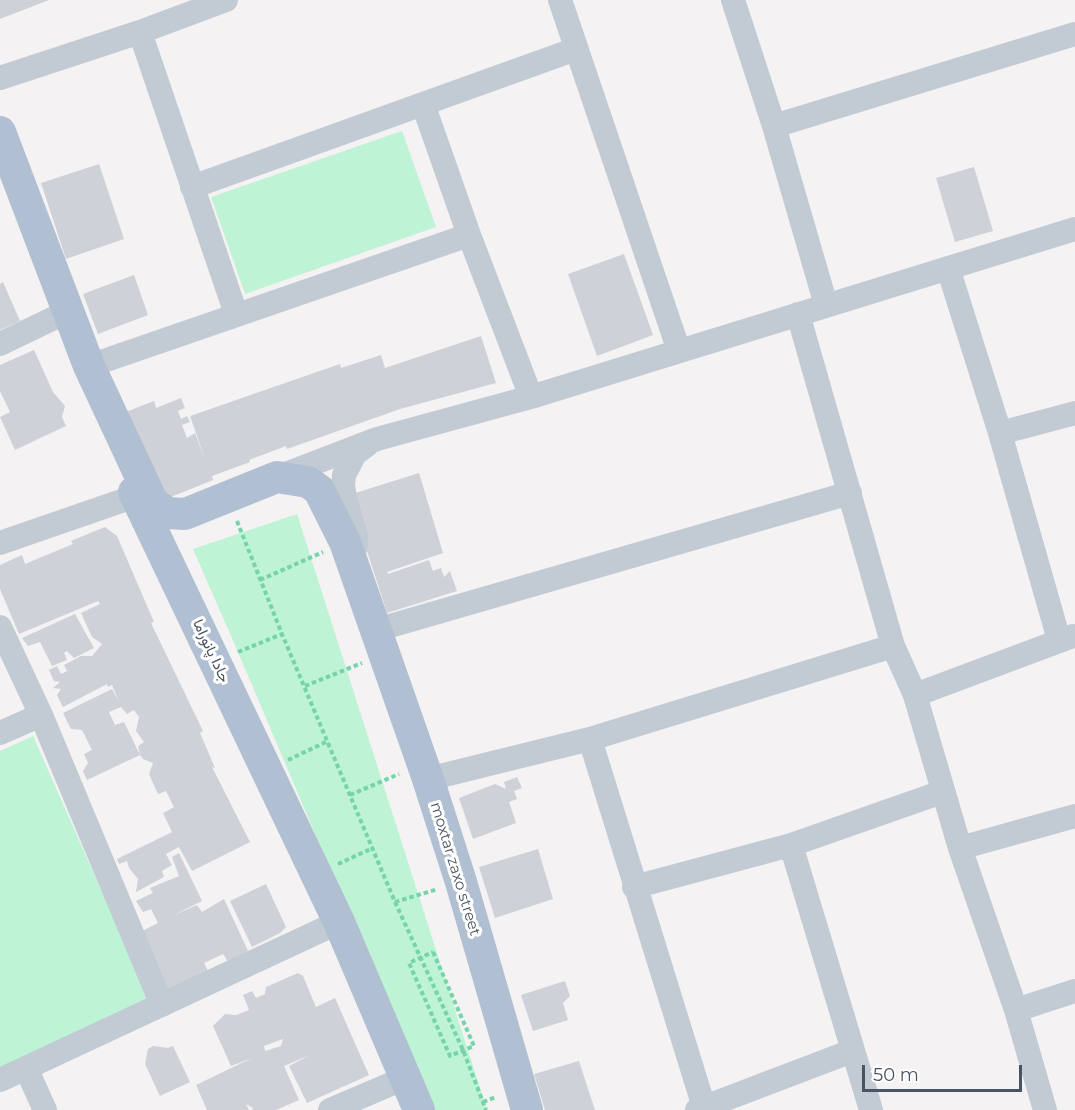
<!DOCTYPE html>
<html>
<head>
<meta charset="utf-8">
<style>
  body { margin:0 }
  #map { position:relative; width:1075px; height:1110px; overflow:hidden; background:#f4f2f2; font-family:Montserrat,sans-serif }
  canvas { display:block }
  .scale { position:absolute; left:862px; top:1065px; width:160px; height:27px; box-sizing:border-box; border:3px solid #485461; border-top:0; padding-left:8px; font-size:18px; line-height:21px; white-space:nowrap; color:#485461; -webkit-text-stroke:4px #fff; paint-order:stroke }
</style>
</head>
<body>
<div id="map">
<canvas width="1075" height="1110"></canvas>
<div class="scale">50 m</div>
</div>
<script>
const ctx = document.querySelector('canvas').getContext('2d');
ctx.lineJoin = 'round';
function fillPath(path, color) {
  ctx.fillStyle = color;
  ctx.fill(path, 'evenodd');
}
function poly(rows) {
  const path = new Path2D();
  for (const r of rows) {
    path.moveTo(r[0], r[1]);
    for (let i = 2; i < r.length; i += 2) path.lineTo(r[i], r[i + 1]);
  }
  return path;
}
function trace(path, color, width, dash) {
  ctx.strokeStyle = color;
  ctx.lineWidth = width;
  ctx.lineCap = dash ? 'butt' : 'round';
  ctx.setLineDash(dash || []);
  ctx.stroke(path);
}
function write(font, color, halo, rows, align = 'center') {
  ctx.font = font + ' Montserrat,Vazirmatn,sans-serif';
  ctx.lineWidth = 6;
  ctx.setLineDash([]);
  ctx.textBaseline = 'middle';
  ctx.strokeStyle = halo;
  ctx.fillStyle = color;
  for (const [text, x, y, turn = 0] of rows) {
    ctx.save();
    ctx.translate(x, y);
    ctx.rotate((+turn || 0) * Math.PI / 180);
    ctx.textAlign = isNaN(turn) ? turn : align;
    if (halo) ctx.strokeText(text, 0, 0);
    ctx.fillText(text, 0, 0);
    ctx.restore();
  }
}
fillPath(poly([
  [402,131,436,227,245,294,211,197],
  [297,514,487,1110,432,1110,238,652,193,549],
  [33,736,151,1003,0,1070,0,751]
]), '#bff3d6');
fillPath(poly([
  [0,0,49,0,0,19],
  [99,164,124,239,66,259,41,183],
  [974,167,993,231,955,242,936,178],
  [624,254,653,335,597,356,568,274],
  [134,275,148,315,98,334,83,294],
  [3,282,20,321,0,330,0,284],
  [481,336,496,383,400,409,287,449,286,446,249,460,250,462,212,476,213,480,161,501,123,413,154,401,156,408,181,398,185,408,178,411,181,419,187,416,190,422,182,425,187,438,195,433,206,462,190,416,340,364,341,368,381,355,385,368],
  [34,350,53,392,65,406,62,417,66,426,15,450,0,417,10,412,0,391,0,365],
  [419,473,443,553,387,572,388,574,429,560,433,571,441,568,444,577,450,571,457,591,387,613,349,495],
  [105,527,117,536,154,622,151,623,203,731,200,733,215,768,212,767,250,842,192,871,179,847,166,854,172,865,162,871,164,877,136,892,138,879,129,868,127,861,119,864,117,859,172,832,163,813,174,807,166,791,158,794,149,774,153,763,143,759,140,755,138,746,144,742,136,731,139,717,134,710,127,714,121,707,109,712,115,725,124,722,140,755,87,780,83,771,88,763,84,754,92,750,82,730,71,729,63,713,112,689,119,702,112,685,108,687,107,684,63,707,57,695,61,689,53,688,60,682,54,681,49,670,57,666,61,674,67,671,64,665,81,656,92,656,102,644,92,637,81,613,100,604,98,601,19,634,0,589,0,565,22,555,25,564,73,544,71,541],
  [75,614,94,648,74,658,67,651,64,653,67,660,52,666,40,642,28,646,22,638],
  [517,777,522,788,514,791,517,799,509,802,516,823,473,839,459,798,495,784,506,789,504,782],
  [538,849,553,899,495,918,479,867],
  [179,853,202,901,172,916,197,905,202,912,224,899,248,951,228,962,223,954,204,963,209,973,174,990,165,988,138,933,158,923,151,909,143,912,136,901,153,893,150,888,179,876,172,857],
  [266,884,286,927,280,933,252,947,230,901],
  [298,973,303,976,316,1007,335,998,369,1075,307,1103,289,1066,310,1055,284,1066,299,1100,276,1110,252,1110,253,1108,246,1104,249,1110,207,1110,196,1085,252,1058,231,1066,213,1026,225,1014,236,1015,249,1010,243,995,252,991,256,998,265,994,266,987],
  [283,1039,281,1046,265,1051,264,1046],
  [565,981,570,996,563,1003,568,1020,533,1031,521,995],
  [153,1046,168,1048,173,1046,190,1082,160,1096,145,1064,148,1049],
  [579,1061,595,1110,545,1110,534,1074]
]), '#ced1d7');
trace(poly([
  [237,521,282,634,395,902,463,1050,486,1110],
  [260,580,323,552],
  [238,652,282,634],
  [305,686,362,663],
  [288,760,328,741],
  [350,795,399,774],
  [338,864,373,848],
  [395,902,438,889],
  [433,952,474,1046,450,1056,409,963,433,952],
  [483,1102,496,1097]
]), '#75d4aa', 4, [4.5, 3]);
trace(poly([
  [560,0,679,351],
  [733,0,774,126,826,305],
  [140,32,236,314],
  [0,78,140,32,226,0],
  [423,104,469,235,531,397],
  [774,126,1075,34],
  [192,187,576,49],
  [948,268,1000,433,1059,640],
  [798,314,893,646,915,695,960,848,1016,1010,1045,1110],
  [0,344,52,319],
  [89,366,469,235],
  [1000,433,1075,413],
  [278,477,377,439,531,397,1075,229],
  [0,543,136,496],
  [353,555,356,546,356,536,345,498,343,486,344,475,355,454,367,445],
  [0,627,41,715,162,1005],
  [376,630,850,493],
  [915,695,1073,636],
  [0,733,41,715],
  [590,739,704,1107],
  [428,779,590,739,893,646],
  [791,845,871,1110],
  [960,848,1075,816],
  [634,887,791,845,942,792],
  [1016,1010,1075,991],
  [26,1068,45,1110],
  [0,1080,339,922],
  [330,1110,405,1078],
  [697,1110,852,1051]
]), '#c2cbd4', 24);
trace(poly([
  [0,132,89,366,153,503,168,513,185,514,277,477,308,482,319,490,345,542,428,779,461,882,527,1110],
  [134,492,339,922,419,1110]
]), '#b1bfd2', 32);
write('15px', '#485461', '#fff', [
  ["جادا پانوراما",211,651,65],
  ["moxtar zaxo street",455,869,73]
]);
</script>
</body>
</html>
